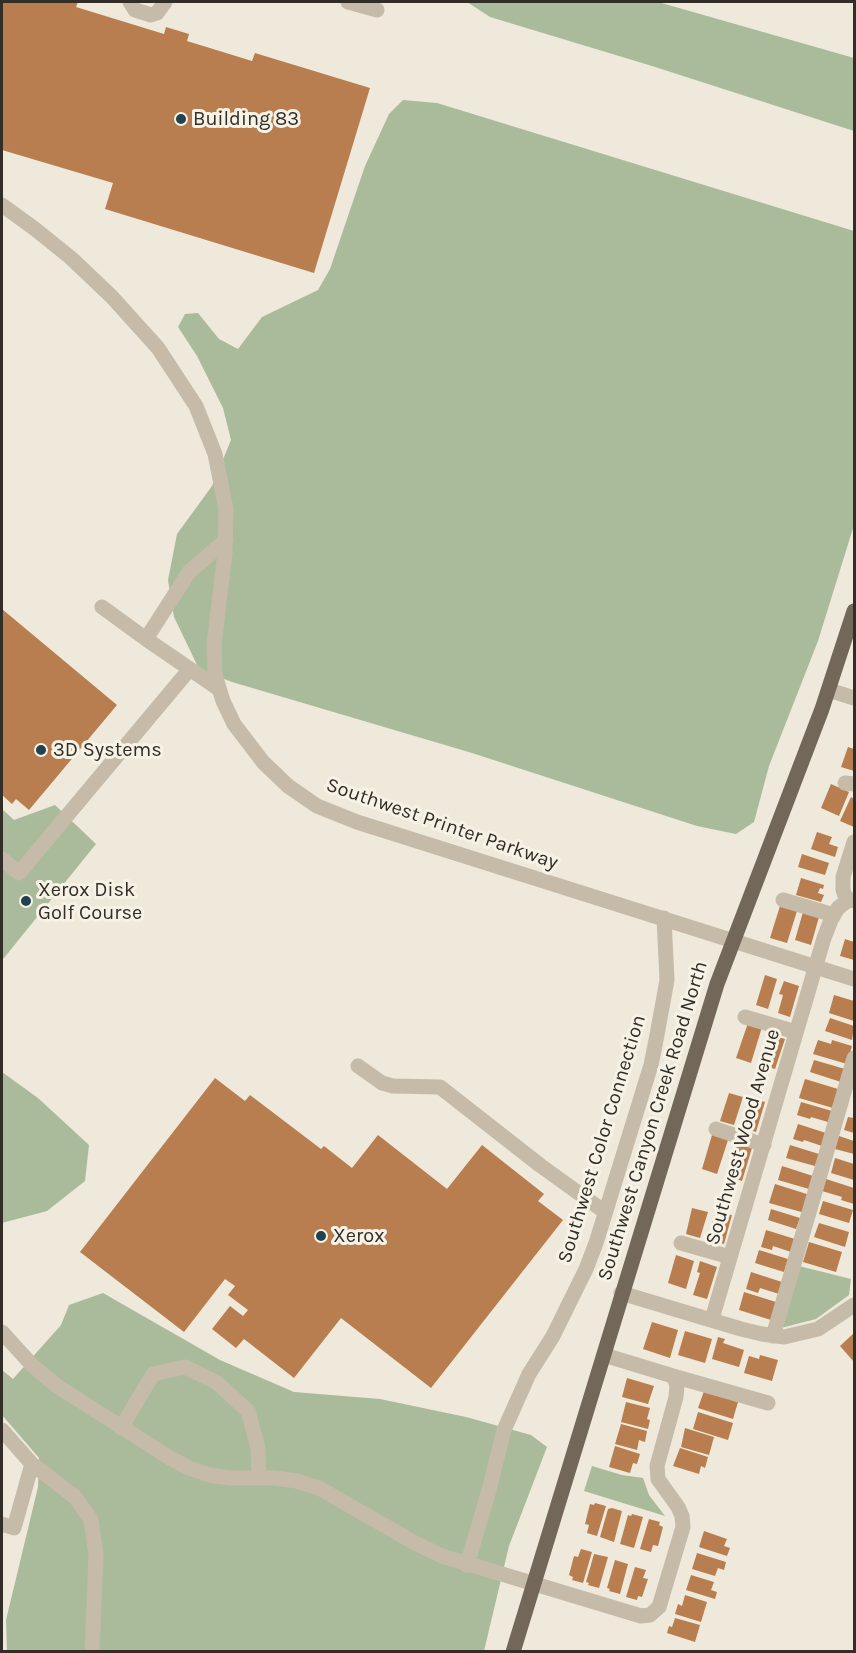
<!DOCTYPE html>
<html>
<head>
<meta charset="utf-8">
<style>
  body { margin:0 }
  #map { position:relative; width:856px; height:1653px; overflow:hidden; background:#eee9da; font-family:Karla,sans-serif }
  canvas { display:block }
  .frame { position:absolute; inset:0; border:3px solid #322d27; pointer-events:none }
</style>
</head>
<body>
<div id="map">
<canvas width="856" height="1653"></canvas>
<div class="frame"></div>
</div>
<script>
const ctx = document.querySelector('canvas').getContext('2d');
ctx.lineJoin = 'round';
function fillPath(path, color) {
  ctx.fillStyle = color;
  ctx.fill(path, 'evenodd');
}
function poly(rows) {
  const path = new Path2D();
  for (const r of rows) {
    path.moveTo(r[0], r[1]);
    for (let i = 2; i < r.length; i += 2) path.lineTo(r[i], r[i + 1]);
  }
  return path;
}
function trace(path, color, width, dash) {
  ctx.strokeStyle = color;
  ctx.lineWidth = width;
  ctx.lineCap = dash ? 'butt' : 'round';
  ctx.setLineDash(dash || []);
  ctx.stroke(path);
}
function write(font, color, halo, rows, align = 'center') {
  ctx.font = font + ' Karla,sans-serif';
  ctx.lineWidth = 6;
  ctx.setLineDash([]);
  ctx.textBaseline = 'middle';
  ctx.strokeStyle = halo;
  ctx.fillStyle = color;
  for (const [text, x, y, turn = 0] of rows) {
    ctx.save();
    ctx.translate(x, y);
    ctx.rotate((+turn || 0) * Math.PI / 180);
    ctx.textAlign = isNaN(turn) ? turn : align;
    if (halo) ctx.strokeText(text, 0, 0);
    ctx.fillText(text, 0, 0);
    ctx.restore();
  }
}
fillPath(poly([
  [467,2,658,2,854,58,854,131,652,66,490,17],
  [403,100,437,103,854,231,854,525,818,641,769,766,754,822,736,834,697,826,472,753,232,682,199,669,174,617,168,580,177,534,212,486,231,440,223,408,197,356,178,327,185,314,198,313,219,339,238,349,262,317,318,290,330,269,365,166,389,114],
  [55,805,96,844,4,958,2,959,2,809,14,820],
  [2,1072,38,1098,89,1145,85,1181,47,1211,2,1223],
  [799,1266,851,1279,849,1295,816,1319,781,1328],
  [103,1293,220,1360,294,1392,380,1399,466,1417,531,1435,547,1447,509,1546,484,1651,7,1651,6,1620,38,1487,39,1458,2,1415,2,1370,13,1379,61,1325,69,1305],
  [592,1466,622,1475,643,1478,649,1495,665,1516,584,1491]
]), '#aabb9c');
fillPath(poly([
  [2,2,78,2,76,7,164,34,166,27,189,34,187,41,252,61,255,53,370,88,314,273,105,209,113,183,2,150],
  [2,609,117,705,29,810,16,799,12,804,2,795],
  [848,747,854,749,854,771,841,767],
  [831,784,849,792,839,816,821,808],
  [851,797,854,799,854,827,840,821],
  [817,832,832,837,829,844,838,847,835,857,811,849],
  [802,854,829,863,825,875,798,867],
  [801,878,824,885,823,889,820,888,818,893,824,895,821,902,796,895],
  [780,906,797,911,787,943,770,938],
  [803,912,819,917,811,945,795,940],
  [845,939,854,942,854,960,840,956],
  [765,975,777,979,768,1009,756,1005],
  [784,981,799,986,790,1017,778,1013,783,995,779,994],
  [834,995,854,1001,854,1021,829,1013],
  [830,1018,854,1026,852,1040,825,1031],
  [748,1023,762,1027,751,1063,736,1058],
  [771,1035,785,1039,775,1069,762,1065],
  [818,1040,831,1044,832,1040,852,1046,847,1064,813,1054],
  [814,1060,845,1069,841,1082,810,1072],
  [215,1078,245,1101,250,1095,321,1149,324,1146,352,1168,378,1135,447,1189,482,1145,544,1194,538,1201,563,1220,431,1388,341,1318,294,1378,244,1339,236,1348,212,1329,230,1306,243,1316,248,1310,228,1295,235,1286,225,1279,184,1332,80,1252],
  [805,1079,838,1089,833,1108,799,1098],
  [729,1093,743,1097,734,1125,720,1121],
  [752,1098,765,1102,756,1132,743,1128],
  [801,1102,832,1111,828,1122,811,1117,810,1119,797,1115],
  [848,1117,854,1118,854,1133,844,1130],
  [798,1124,826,1133,822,1146,804,1140,803,1142,793,1139],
  [712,1135,728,1140,717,1174,702,1169],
  [839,1136,854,1141,854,1154,835,1149],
  [737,1143,752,1148,742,1181,727,1176],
  [790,1145,819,1154,815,1166,786,1158],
  [835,1158,854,1164,854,1180,831,1173],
  [782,1166,813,1176,809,1189,778,1180],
  [826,1179,854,1188,854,1204,841,1200,842,1197,822,1191],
  [775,1184,810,1195,805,1213,769,1203],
  [823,1201,853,1210,849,1223,819,1214],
  [692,1208,708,1212,700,1238,686,1234],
  [771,1209,800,1218,796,1229,768,1220],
  [715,1214,725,1217,727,1214,732,1215,724,1244,713,1241,718,1225,712,1223],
  [819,1223,849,1232,845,1247,814,1237],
  [766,1230,795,1239,791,1252,773,1246,772,1250,761,1247],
  [809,1242,842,1252,836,1272,803,1262],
  [759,1250,788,1259,784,1272,755,1263],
  [676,1255,694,1261,686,1289,668,1283],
  [700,1261,717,1267,707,1299,693,1295,700,1273,697,1272],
  [751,1272,782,1282,779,1294,760,1288,758,1293,746,1289],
  [744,1292,776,1302,771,1320,739,1310],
  [652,1322,678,1330,670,1358,643,1349],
  [685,1331,712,1339,705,1363,678,1355],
  [854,1333,854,1362,840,1346],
  [718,1337,725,1339,723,1343,744,1350,739,1367,712,1359],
  [760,1355,778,1360,772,1381,744,1373,749,1356,759,1359],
  [627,1378,654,1386,648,1404,622,1397],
  [704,1391,738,1402,733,1419,698,1408],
  [626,1402,650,1408,647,1419,650,1420,648,1429,621,1422],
  [698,1412,733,1423,728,1440,693,1429],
  [621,1424,647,1431,645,1442,639,1440,637,1450,615,1444],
  [685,1428,714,1437,709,1455,681,1447],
  [615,1446,640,1454,637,1464,633,1463,630,1473,609,1467],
  [680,1448,708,1457,705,1468,701,1466,699,1474,673,1466],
  [595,1503,606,1506,597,1536,587,1533,589,1525,585,1524,590,1504,594,1505],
  [612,1508,622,1511,614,1542,600,1537,608,1509],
  [632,1514,643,1517,634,1548,620,1544,628,1515,631,1516],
  [649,1519,660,1522,659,1525,663,1527,658,1546,653,1545,651,1552,640,1549],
  [704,1531,727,1539,724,1546,730,1548,727,1556,699,1547],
  [581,1549,592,1552,583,1583,572,1580,573,1577,569,1575,574,1556,578,1557],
  [697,1553,726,1562,724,1570,718,1568,715,1576,692,1569],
  [594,1554,608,1557,599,1588,588,1585,589,1583,586,1582],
  [615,1560,628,1564,620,1594,609,1591,610,1589,607,1588],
  [635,1567,646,1570,643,1578,648,1579,642,1597,638,1596,637,1600,626,1597],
  [691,1575,714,1582,711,1590,717,1592,715,1599,686,1590],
  [685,1595,707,1602,701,1622,675,1614,678,1604,682,1606],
  [675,1618,700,1625,695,1642,667,1633,669,1626,672,1627]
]), '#b87e4f');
trace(poly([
  [130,2,135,10,151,15,157,13,165,2],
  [348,2,377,10],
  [2,205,35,229,71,258,112,297,158,348,196,406,215,454,226,509,225,553,214,645,215,675,223,701,234,724,263,762,288,786,317,806,357,822,854,979],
  [102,607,146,639],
  [219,689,146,639,189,572,226,540],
  [829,690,854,698],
  [845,783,854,784],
  [2,859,19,873,189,670],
  [783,900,834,915],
  [847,901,843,890,843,877,854,842],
  [745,1017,796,1032],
  [358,1066,382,1083,393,1086,440,1087,541,1166,605,1212],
  [716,1129,764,1145],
  [681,1243,730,1257],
  [621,1293,741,1329,762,1334,784,1337,818,1329,854,1305],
  [712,1319,824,938,831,920,838,908,847,901,854,900],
  [2,1332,32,1365,57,1386,170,1458,189,1468,209,1475,230,1478,274,1478,297,1481,319,1488,415,1543,442,1556,641,1616,650,1615,659,1607,683,1527,682,1516,678,1507,658,1479,657,1466,676,1397,677,1385,673,1376,604,1355],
  [773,1336,854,1058],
  [673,1376,768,1403],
  [121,1428,153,1374,185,1367,216,1382,248,1411,258,1448,259,1478],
  [2,1430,32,1464,75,1497,91,1520,96,1554,92,1652],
  [2,1524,14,1528,32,1464],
  [467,1565,489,1490,504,1430,529,1374,553,1336,586,1269,596,1243,651,1065,657,1035,667,980,664,918]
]), '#c5bba8', 15);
trace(poly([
  [513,1652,717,984,822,709,854,611]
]), '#73675a', 15);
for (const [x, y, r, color] of [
  [181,119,6,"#22424f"],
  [41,750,6,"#22424f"],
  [26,901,6,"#22424f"],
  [321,1236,6,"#22424f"]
]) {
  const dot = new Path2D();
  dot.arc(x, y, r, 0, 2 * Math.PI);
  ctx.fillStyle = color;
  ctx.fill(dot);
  trace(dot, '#f6f2e6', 2);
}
write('20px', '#322d27', '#f6f2e6', [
  ["Building 83",193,119],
  ["3D Systems",53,750],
  ["Xerox Disk",38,890],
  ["Golf Course",38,913],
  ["Xerox",333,1236]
], 'left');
write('20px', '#322d27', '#f6f2e6', [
  ["Southwest Printer Parkway",442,824,19],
  ["Southwest Canyon Creek Road North",653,1121,-73],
  ["Southwest Wood Avenue",743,1137,-74],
  ["Southwest Color Connection",602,1139,-73]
]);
</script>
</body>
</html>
